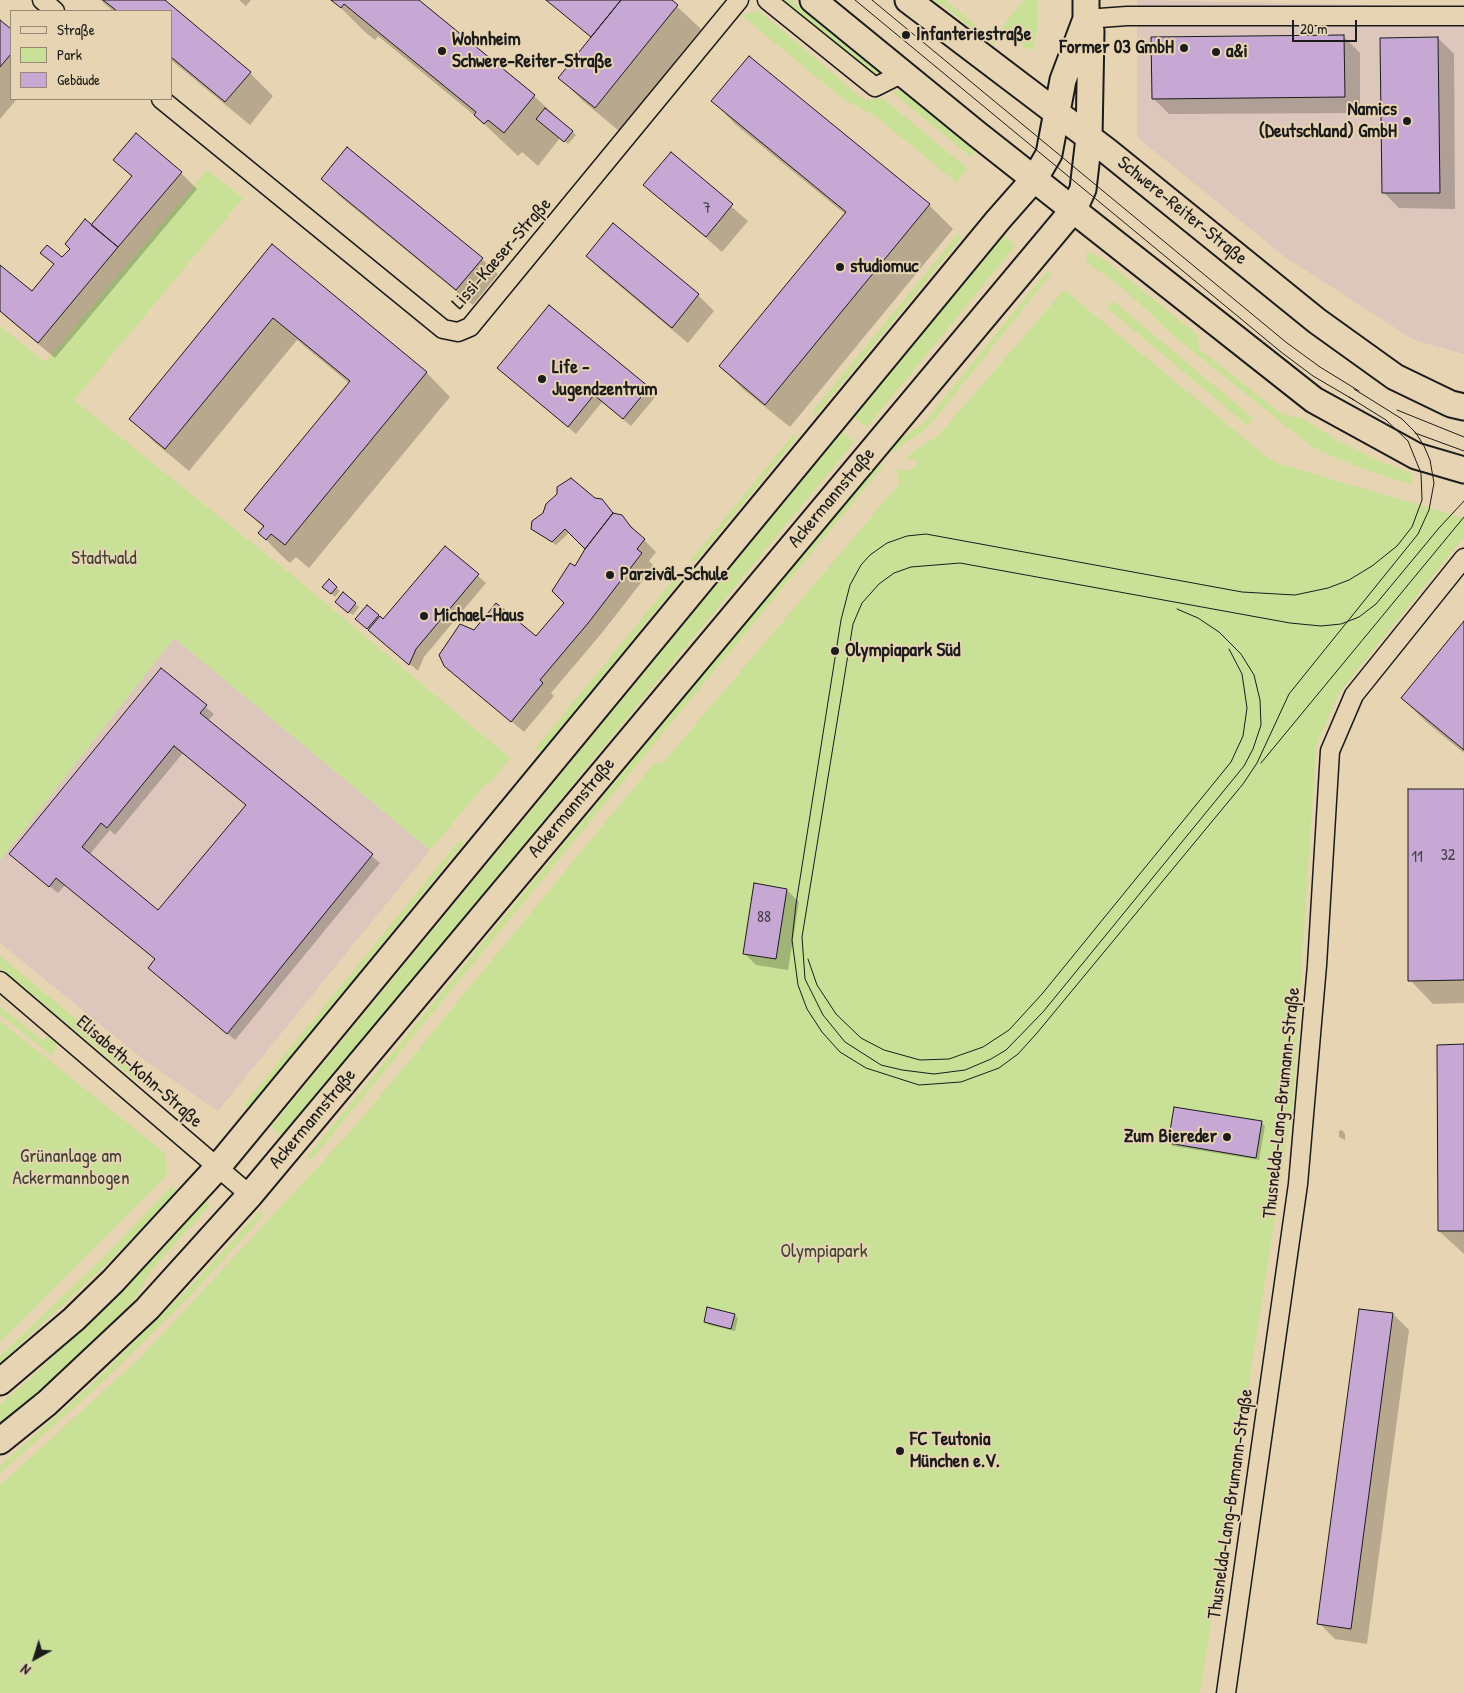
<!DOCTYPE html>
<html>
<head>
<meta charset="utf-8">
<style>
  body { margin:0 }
  #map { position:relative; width:1464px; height:1693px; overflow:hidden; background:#e7d4b2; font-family:"Patrick Hand",sans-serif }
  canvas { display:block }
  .legend { position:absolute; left:10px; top:10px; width:162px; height:90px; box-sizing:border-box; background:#e7d4b2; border:1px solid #968a76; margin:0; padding:6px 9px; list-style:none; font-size:15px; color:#1c1c1c }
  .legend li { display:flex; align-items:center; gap:10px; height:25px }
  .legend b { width:25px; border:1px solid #968a76 }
  .north { position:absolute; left:10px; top:1633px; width:50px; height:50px; -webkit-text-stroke:4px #e7d4b2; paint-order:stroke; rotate:219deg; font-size:14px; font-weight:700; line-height:20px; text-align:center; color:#1c1c1c }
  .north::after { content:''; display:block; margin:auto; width:18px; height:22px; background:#1c1c1c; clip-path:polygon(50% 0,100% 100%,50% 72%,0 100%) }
  .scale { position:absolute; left:1292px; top:20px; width:65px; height:22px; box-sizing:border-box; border:2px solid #1c1c1c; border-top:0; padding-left:6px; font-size:15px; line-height:18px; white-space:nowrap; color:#1c1c1c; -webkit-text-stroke:4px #e7d4b2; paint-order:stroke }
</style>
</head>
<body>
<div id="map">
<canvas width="1464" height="1693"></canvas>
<ul class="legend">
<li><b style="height:6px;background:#e7d4b2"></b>Straße</li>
<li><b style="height:14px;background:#c9e197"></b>Park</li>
<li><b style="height:14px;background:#c7a8d4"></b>Gebäude</li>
</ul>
<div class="north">N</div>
<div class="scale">20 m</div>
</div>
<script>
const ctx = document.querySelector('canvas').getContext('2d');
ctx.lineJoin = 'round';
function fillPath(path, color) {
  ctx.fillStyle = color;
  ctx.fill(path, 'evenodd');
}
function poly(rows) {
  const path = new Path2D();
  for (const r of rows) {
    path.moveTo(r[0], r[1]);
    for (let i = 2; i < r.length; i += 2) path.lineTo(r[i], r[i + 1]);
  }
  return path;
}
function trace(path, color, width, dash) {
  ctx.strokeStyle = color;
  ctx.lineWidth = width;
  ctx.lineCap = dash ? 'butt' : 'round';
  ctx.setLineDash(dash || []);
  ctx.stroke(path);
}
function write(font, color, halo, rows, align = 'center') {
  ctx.font = font + ' "Patrick Hand",sans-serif';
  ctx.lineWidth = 4;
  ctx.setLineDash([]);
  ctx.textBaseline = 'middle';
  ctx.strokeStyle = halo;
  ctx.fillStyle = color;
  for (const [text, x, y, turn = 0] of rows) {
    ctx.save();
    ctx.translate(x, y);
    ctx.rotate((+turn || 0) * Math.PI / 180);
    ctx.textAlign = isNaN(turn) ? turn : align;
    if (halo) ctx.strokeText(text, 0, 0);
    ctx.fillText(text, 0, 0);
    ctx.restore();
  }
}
fillPath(poly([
  [1137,0,1464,7,1464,354,1414,340,1285,257,1137,137],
  [174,637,430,850,218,1111,145,1061,0,943,0,860]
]), '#ddc7bc');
fillPath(poly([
  [780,0,791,0,881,74,869,73],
  [924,0,945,0,996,42,993,45,941,4,936,10],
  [1024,0,1037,0,1037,32,1033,50,1025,48,1001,28],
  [759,11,859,96,866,100,882,98,967,168,957,183,874,115,843,99,741,15],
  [901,90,975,151,971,157,892,92],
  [207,170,243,198,74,400,298,580,510,758,489,784,487,782,430,850,174,638,0,860,0,326,45,362],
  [958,234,962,237,816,415,812,412],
  [1004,235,1016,245,867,427,854,417],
  [1087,251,1102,258,1198,335,1199,349,1283,415,1302,418,1335,439,1382,462,1411,473,1412,485,1350,464,1312,447,1175,337,1124,289,1088,263,1086,259],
  [1047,271,1051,274,929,426,921,433,901,445,895,452,890,448,897,441,923,424],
  [1064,290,1268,458,1280,464,1464,518,1464,537,1339,693,1316,746,1293,1104,1200,1693,0,1693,0,1485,140,1358,353,1129,655,762,662,764,900,483,897,477,898,469,910,471,919,461,907,458,912,452,938,436],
  [1113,301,1253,418,1247,425,1107,308],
  [842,432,854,442,283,1137,271,1127],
  [793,435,798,436,696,561,690,561],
  [877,462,883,466,311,1160,307,1157],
  [679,573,683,577,541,752,536,748],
  [460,840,464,843,248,1108,244,1105],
  [0,956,144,1075,138,1082,0,968],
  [0,1006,43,1041,47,1036,54,1041,57,1045,52,1056,0,1015],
  [0,1021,166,1154,167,1175,0,1342],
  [172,1186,177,1191,111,1260,0,1363,0,1356,106,1255],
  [205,1202,210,1203,210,1205,152,1269,135,1299,58,1375,0,1427,0,1404,33,1376,148,1264],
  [260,1211,264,1215,190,1296,98,1386,0,1473,0,1466,93,1383,184,1293]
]), '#c9e197');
fillPath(poly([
  [100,0,163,0,250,73,273,96,250,125,171,60,171,11,113,11],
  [239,0,251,0,246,6],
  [333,0,417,0,534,96,576,135,568,144,560,138,538,166,522,152,518,156,480,120,378,36,375,40,365,32],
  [547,0,670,0,701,29,619,131,583,101,560,78,593,37],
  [0,21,11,31,11,99,17,99,0,119],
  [1344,37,1360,53,1360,113,1169,114,1153,98],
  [1438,38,1454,54,1455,209,1399,208,1383,192],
  [749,57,929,205,953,229,790,427,744,390,720,366,845,214,736,125,713,101],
  [671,154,748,221,722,252,645,185],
  [115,160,181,173,197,189,55,358,0,312,0,266,32,293,55,266,42,253,63,259,133,178],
  [323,179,482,259,498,274,473,305,338,195],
  [613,225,698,295,714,311,688,343,603,272,587,256],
  [272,246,427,373,450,397,309,568,296,557,290,563,283,557,259,533,264,528,246,510,350,384,297,340,189,471,154,442,130,418],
  [498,368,648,388,656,396,631,426,602,402,576,434],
  [614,514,621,516,656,552,649,561,654,566,601,634,551,693,554,696,524,732,445,665,474,631,536,638,565,603,576,568,586,549,570,532,556,545,536,532],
  [445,547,486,583,424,657,418,671,361,622,368,607,384,621],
  [329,581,340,591,335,597,327,590],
  [355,604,359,607,353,615,340,606],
  [1464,624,1464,753,1426,722,1402,698],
  [161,670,214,714,208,721,380,863,235,1040,149,968,156,960,65,885,58,893,19,861],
  [183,753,247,805,158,912,89,855,110,830,115,835],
  [1464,790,1464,1003,1433,1004,1410,980],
  [787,890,799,902,788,970,756,965,744,953],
  [1464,1046,1464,1254,1439,1231],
  [1261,1122,1265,1126,1259,1160,1173,1146,1169,1143],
  [1342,1130,1345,1134,1345,1140,1339,1137,1339,1131],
  [1393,1314,1409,1330,1367,1644,1335,1639,1319,1623],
  [734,1315,738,1318,735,1331,709,1325,705,1322]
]), '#0003');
const building = poly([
  [103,0,165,0,251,72,225,102,171,57,171,11,117,11,103,0],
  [331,0,419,0,535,95,504,133,488,120,484,124,474,115,476,112,344,4,341,8,331,0],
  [546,0,621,0,591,37,546,0],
  [621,0,672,0,678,5,595,108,558,78,621,0],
  [0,20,11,29,11,54,0,67,0,20],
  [1344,35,1345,97,1152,99,1151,37,1344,35],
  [1438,37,1440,193,1382,193,1380,38,1438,37],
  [749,56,930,204,765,405,719,366,846,212,711,101,749,56],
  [545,108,573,131,564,142,536,119,545,108],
  [136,133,182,172,118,247,91,225,132,176,113,160,136,133],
  [347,147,483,258,456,290,321,179,347,147],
  [671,152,733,204,706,237,643,185,671,152],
  [85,219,118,247,38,343,0,311,0,265,32,291,54,264,40,253,47,245,62,257,70,249,65,244,85,219],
  [613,223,699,294,672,328,586,256,613,223],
  [272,244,427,372,285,545,271,534,266,540,258,533,264,526,244,510,350,381,273,318,165,449,129,419,272,244],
  [549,305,649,387,623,419,594,395,568,427,497,368,549,305],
  [571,478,595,498,602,499,613,513,585,549,565,529,552,542,531,529,532,521,543,513,546,504,557,494,557,487,571,478],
  [613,513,622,515,631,527,645,539,637,549,642,553,589,622,540,680,543,683,511,722,444,666,439,655,460,624,474,630,496,603,536,636,564,603,552,591,570,563,575,566,585,549,613,513],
  [445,546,479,574,416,649,409,665,368,630,380,616,383,619,445,546],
  [329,579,337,587,331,594,322,587,329,579],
  [343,592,356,603,348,613,335,602,343,592],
  [367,605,379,615,367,629,355,619,367,605],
  [1464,621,1464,750,1401,698,1464,621],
  [161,668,207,705,200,713,373,854,227,1034,148,968,155,959,56,878,49,887,9,854,161,668],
  [174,746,246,805,158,910,82,847,101,823,107,828,174,746],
  [1408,789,1464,789,1464,980,1408,981,1408,789],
  [754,883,787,889,776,959,743,954,754,883],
  [1464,1044,1464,1231,1438,1231,1437,1045,1464,1044],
  [1174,1107,1262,1121,1256,1158,1168,1143,1174,1107],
  [707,1307,735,1314,731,1329,704,1322,707,1307],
  [1359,1309,1393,1313,1351,1629,1317,1624,1359,1309]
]);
fillPath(building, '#c7a8d4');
trace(building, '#1c1c1c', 1);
const street = poly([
  [42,0,55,11],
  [767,0,875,87,903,73],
  [1086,19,1127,16,1464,16],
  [161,99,443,329,458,332,470,327,739,0],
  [0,981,250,1195],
  [1226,1693,1298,1184,1317,965,1330,751,1354,695,1464,558]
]);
const secondary = poly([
  [813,0,977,134,1314,400,1416,456,1464,470],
  [908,0,1107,151,1317,321,1395,377,1451,404,1464,407],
  [0,1382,74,1319,113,1281,217,1168,998,220,1035,178,1049,154,1063,80,1086,19,1086,0],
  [0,1441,47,1403,147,1309,250,1195,1074,209,1083,189,1089,138,1091,31,1086,19]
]);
trace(street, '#1c1c1c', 21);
trace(secondary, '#1c1c1c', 29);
trace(street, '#e7d4b2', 18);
trace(secondary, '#e7d4b2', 25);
trace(poly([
  [855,0,1281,352,1313,376,1354,400],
  [872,0,1287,343,1320,367,1359,391],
  [1349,397,1386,420,1408,441,1421,473,1422,500,1412,527,1397,546,1372,566,1349,580,1328,588,1295,595,1242,592,926,534,907,536,887,543,870,555,861,565,850,585,841,620,796,904,792,940,798,985,807,1009,822,1032,840,1052,866,1068,919,1085,961,1082,999,1068,1018,1054,1037,1033,1243,784,1257,763,1289,694,1418,534,1429,510,1434,483,1430,460,1424,446,1416,433,1402,419,1354,389],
  [1397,410,1464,437],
  [1415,433,1464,451],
  [1177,609,1198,618,1219,632,1241,654,1254,675,1260,700,1261,725,1253,749,1244,766,1043,1012,1006,1050,991,1059,965,1070,934,1074,902,1070,881,1065,845,1042,823,1015,805,979,802,937,853,624,862,603,879,584,894,573,911,567,960,563,1290,623,1321,626,1341,624,1359,617,1376,604,1439,528,1464,501],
  [1261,763,1464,517],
  [808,959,817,985,836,1014,861,1038,884,1050,920,1060,949,1059,983,1047,1009,1030,1042,994,1231,762,1243,736,1247,708,1242,674,1229,649]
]), '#1c1c1c', 1);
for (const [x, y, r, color] of [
  [906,35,5,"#1c1c1c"],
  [1184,48,5,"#1c1c1c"],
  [442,51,5,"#1c1c1c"],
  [1216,52,5,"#1c1c1c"],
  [1407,121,5,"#1c1c1c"],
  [840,267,5,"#1c1c1c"],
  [542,379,5,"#1c1c1c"],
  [610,575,5,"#1c1c1c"],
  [424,616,5,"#1c1c1c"],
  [835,651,5,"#1c1c1c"],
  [1227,1137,5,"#1c1c1c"],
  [900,1451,5,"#1c1c1c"]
]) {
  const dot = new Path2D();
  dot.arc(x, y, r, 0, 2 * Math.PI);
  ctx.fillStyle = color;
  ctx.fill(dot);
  trace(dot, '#e7d4b2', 2);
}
write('16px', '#473f4a', null, [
  ["7",707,209],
  ["32",1448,856],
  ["11",1417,858],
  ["88",764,918]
]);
write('bold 19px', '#1c1c1c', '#e7d4b2', [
  ["Infanteriestraße",916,35],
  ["Wohnheim",452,40],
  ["Schwere-Reiter-Straße",452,62],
  ["Former 03 GmbH",1174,48,"right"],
  ["a&i",1226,52],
  ["Namics",1397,110,"right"],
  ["(Deutschland) GmbH",1397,132,"right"],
  ["studiomuc",850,267],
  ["Life -",552,368],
  ["Jugendzentrum",552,390],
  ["Parzivâl-Schule",620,575],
  ["Michael-Haus",434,616],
  ["Olympiapark Süd",845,651],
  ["Zum Biereder",1217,1137,"right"],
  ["FC Teutonia",910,1440],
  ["München e.V.",910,1462]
], 'left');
write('19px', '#1c1c1c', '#e7d4b2', [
  ["Schwere-Reiter-Straße",1182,211,39],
  ["Lissi-Kaeser-Straße",502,254,-49],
  ["Ackermannstraße",832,498,-50],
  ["Ackermannstraße",572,808,-50],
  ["Elisabeth-Kohn-Straße",139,1072,41],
  ["Thusnelda-Lang-Brumann-Straße",1282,1103,-84],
  ["Ackermannstraße",313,1119,-50],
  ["Thusnelda-Lang-Brumann-Straße",1231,1504,-82]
]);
write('19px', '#3f4335', '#e7d4b2', [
  ["Stadtwald",104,559],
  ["Grünanlage am",71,1157],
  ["Ackermannbogen",71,1179],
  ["Olympiapark",824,1252]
]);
</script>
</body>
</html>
